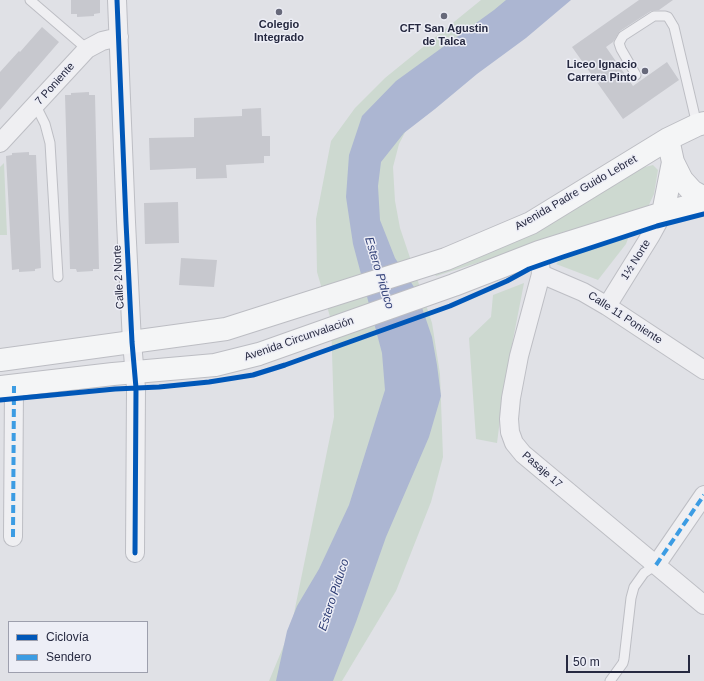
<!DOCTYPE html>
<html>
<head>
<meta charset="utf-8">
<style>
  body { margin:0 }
  #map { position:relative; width:704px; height:681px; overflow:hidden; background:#e0e1e6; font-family:Helvetica,sans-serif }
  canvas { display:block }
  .legend { position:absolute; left:8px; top:621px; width:140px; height:52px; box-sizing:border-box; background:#edeef6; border:1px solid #9d9fad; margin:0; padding:5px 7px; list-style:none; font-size:12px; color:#262940 }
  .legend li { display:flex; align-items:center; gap:8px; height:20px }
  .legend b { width:20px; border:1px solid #9d9fad }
  .scale { position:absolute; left:566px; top:655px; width:124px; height:18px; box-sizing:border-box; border:2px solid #262940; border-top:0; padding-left:5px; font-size:12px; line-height:14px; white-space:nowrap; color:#262940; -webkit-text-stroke:3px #edeef6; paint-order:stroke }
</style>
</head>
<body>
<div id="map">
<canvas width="704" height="681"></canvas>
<ul class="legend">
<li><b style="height:5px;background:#0057b8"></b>Ciclovía</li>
<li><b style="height:5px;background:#3c9ce3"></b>Sendero</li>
</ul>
<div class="scale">50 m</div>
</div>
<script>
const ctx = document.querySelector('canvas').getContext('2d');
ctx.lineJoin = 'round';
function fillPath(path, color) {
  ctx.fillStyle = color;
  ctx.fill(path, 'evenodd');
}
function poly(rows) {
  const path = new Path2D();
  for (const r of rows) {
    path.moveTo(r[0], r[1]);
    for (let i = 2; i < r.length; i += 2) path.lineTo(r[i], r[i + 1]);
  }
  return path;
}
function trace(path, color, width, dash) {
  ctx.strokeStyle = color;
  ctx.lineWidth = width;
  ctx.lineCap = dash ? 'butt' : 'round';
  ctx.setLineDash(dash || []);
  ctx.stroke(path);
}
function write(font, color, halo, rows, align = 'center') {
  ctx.font = font + ' Helvetica,sans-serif';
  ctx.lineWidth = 3;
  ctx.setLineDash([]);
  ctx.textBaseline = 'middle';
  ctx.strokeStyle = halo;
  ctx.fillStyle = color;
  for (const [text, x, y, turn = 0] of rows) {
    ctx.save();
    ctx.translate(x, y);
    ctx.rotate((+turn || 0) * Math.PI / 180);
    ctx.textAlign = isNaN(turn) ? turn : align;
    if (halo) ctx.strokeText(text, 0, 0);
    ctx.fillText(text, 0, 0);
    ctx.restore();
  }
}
fillPath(poly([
  [481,0,567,0,412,119,399,144,393,167,395,201,400,228,432,323,440,374,443,457,431,502,396,591,342,681,269,681,291,628,334,417,331,320,317,272,316,219,331,141,355,108,385,78],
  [4,163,7,235,0,235,0,167],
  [653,165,658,170,654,194,647,209,436,276,433,272,641,168],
  [629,236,626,244,598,280,556,264,563,257],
  [524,283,505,381,497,443,476,439,469,338,491,317,493,295]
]), '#cdd9d0');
fillPath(poly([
  [506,0,571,0,526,38,477,74,435,109,404,133,381,162,378,186,380,220,395,258,416,290,432,337,437,365,441,396,429,437,386,537,356,622,333,681,276,681,287,631,297,606,319,569,349,505,385,390,382,353,353,244,346,197,349,155,362,116,396,81,494,10]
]), '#acb6d2');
fillPath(poly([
  [71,0,100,0,100,13,94,14,94,16,77,17,77,14,71,14],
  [639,0,673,0,659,10,651,11,620,31,613,42,606,47,633,86,667,62,679,80,623,119,572,47],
  [42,27,59,42,0,110,0,72,19,51,20,52],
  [89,92,89,95,95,95,99,269,93,269,93,271,77,272,76,269,70,269,65,95,71,95,71,93],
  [261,108,262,136,270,136,270,156,264,156,264,163,226,165,227,178,196,179,196,168,150,170,149,138,194,137,194,118,242,116,242,109],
  [29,152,29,155,36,155,41,268,35,269,35,271,19,272,19,269,12,270,6,156,12,155,12,153],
  [178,202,179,243,145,244,144,203],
  [181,258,217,260,214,287,179,285]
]), '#c7c8ce');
const service = poly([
  [30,0,87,49],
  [636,75,621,49,619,43,623,36,654,16,665,16,668,17,674,27,697,125],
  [36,106,45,124,50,143,58,277],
  [610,681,623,663,624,659,631,598,634,587,644,573,656,565]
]);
const minor = poly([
  [117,0,126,222,132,342,136,388,135,553],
  [0,143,87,49,102,41,119,37],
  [539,252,541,274,519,356,511,398,509,419,510,432,514,443,523,454,704,605],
  [541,274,583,292,607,306,704,370],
  [607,306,651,235,663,213],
  [13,537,14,386],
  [656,565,704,495]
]);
const primary = poly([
  [668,139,673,162,682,180,692,191,704,198],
  [663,213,673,162],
  [0,360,226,329,446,259,531,223,668,139,697,125,704,123],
  [0,387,113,374,215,365,259,354,454,285,539,252,663,213,704,202]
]);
trace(service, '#bdbec4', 11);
trace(minor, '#bdbec4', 20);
trace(primary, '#bcbdc3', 24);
trace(service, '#efeff2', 9);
trace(minor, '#efeff2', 18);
trace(primary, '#f4f5f6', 22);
trace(poly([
  [13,537,14,386],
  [656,565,704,495]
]), '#3c9ce3', 4, [8, 4]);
trace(poly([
  [117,0,126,222,132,342,136,388,135,553],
  [0,400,115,389,159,387,209,382,253,375,285,365,450,306,507,281,529,269,563,257,657,226,704,214]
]), '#0057b8', 5);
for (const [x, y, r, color] of [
  [279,12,4,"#67697a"],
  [444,16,4,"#67697a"],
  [645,71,4,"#67697a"]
]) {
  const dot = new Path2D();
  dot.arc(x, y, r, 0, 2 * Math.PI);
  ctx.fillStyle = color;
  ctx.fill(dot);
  trace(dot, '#edeef6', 1.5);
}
write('bold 11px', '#262940', '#edeef6', [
  ["Colegio",279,25],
  ["Integrado",279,38],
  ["CFT San Agustin",444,29],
  ["de Talca",444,42],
  ["Liceo Ignacio",637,65,"right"],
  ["Carrera Pinto",637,78,"right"]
]);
write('11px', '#262940', '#edeef6', [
  ["7 Poniente",55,84,-48],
  ["Avenida Padre Guido Lebret",576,193,-30],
  ["1½ Norte",636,260,-58],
  ["Calle 2 Norte",119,277,-93],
  ["Calle 11 Poniente",625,318,33],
  ["Avenida Circunvalación",299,339,-19],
  ["Pasaje 17",542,470,41]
]);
write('italic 12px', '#2e3d75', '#edeef6', [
  ["Estero Piduco",379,273,73],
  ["Estero Piduco",334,595,-72]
]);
</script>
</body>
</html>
